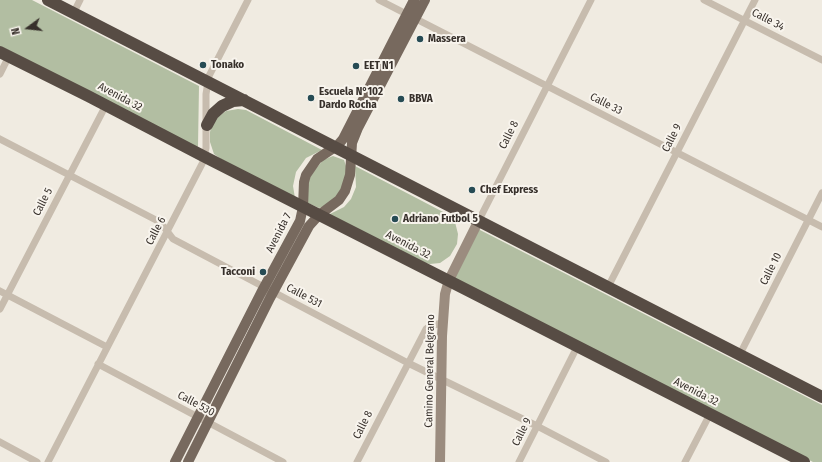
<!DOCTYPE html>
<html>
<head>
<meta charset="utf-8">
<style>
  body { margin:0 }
  #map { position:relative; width:822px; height:462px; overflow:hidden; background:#f0ebe1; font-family:"Fira Sans Condensed",sans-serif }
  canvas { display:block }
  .north { position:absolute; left:8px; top:8px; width:40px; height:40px; -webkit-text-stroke:3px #f8f4ed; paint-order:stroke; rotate:255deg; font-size:11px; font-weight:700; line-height:16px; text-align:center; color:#37302b }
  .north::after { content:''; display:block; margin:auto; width:14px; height:18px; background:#37302b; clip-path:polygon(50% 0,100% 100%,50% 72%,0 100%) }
</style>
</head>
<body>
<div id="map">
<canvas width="822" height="462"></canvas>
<div class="north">N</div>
</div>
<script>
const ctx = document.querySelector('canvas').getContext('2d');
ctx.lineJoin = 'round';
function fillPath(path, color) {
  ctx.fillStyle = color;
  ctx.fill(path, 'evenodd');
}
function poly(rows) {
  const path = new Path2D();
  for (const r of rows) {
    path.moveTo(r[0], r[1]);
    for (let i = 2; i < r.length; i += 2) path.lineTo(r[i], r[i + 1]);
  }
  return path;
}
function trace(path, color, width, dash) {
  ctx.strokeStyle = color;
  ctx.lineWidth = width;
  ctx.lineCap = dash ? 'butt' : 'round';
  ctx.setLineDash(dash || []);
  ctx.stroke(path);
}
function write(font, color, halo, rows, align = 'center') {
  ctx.font = font + ' "Fira Sans Condensed",sans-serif';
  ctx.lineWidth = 4;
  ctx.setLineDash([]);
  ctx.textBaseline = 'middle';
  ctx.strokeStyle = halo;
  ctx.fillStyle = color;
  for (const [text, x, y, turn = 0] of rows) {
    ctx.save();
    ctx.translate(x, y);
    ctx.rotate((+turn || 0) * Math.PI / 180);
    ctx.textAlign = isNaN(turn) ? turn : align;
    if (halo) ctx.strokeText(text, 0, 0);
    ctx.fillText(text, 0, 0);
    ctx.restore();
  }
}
fillPath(poly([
  [0,0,32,0,199,86,198,146,197,148,0,46],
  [238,109,246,110,322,150,306,158,296,172,293,186,295,198,221,159,214,154,210,142,210,132,212,124,218,117,226,111],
  [333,156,344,160,348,172,344,188,334,202,319,208,308,203,306,195,310,176,323,160],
  [355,166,447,214,455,222,458,234,457,244,450,256,440,263,430,264,424,263,328,215,344,207,351,199,356,187],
  [477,230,480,230,822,405,822,462,813,462,454,279]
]), '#b2bea2');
trace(poly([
  [379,0,822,227],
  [704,0,822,60],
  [74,12,80,0],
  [0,74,9,56],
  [0,139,156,220,161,223,173,239,408,363,537,426,606,462],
  [479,220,591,0],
  [608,287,755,0],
  [0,291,107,347],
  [0,309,106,105],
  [740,354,822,193],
  [98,364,283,462],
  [0,442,37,462],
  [48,462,203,162,206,148,206,94,209,76,248,0],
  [357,462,426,329,430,326,442,323],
  [519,462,577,347],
  [685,462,710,414]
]), '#c7bcae', 7);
trace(poly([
  [440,462,442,336,445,294,449,280,479,220]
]), '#9b8c7f', 10);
trace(poly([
  [175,462,261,293,300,221,303,207,304,182,306,175,317,159,338,145,343,139,414,0],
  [188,462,270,298,309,226,319,215,339,200,345,191,350,175,352,143,358,128,425,0]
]), '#77695e', 10);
trace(poly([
  [48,0,822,397],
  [0,52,88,96,205,157,463,288,804,462],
  [207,125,213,114,222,106,233,101,244,100]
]), '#574c44', 12);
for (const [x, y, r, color] of [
  [420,39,4,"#264b54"],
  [203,65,4,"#264b54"],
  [356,66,4,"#264b54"],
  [311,98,4,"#264b54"],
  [401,99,4,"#264b54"],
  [472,190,4,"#264b54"],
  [395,219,4,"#264b54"],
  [263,272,4,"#264b54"]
]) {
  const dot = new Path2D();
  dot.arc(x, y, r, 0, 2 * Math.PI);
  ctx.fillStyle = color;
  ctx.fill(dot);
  trace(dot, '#f8f4ed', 1.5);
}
write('11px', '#37302b', '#f8f4ed', [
  ["Calle 34",768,20,27],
  ["Avenida 32",120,97,28],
  ["Calle 33",606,104,27],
  ["Calle 8",509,135,-63],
  ["Calle 9",672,138,-63],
  ["Calle 5",43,202,-63],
  ["Calle 6",156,231,-62],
  ["Avenida 7",279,233,-63],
  ["Avenida 32",408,245,27],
  ["Calle 10",771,269,-63],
  ["Calle 531",304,296,28],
  ["Camino General Belgrano",430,371,-89],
  ["Avenida 32",696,392,27],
  ["Calle 530",196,404,28],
  ["Calle 8",363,425,-63],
  ["Calle 9",522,432,-63]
]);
write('bold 11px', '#37302b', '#f8f4ed', [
  ["Massera",428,39],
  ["Tonako",211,65],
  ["EET N1",364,66],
  ["Escuela N°102",319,92],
  ["Dardo Rocha",319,105],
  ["BBVA",409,99],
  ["Chef Express",480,190],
  ["Adriano Futbol 5",403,219],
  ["Tacconi",255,272,"right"]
], 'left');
</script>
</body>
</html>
